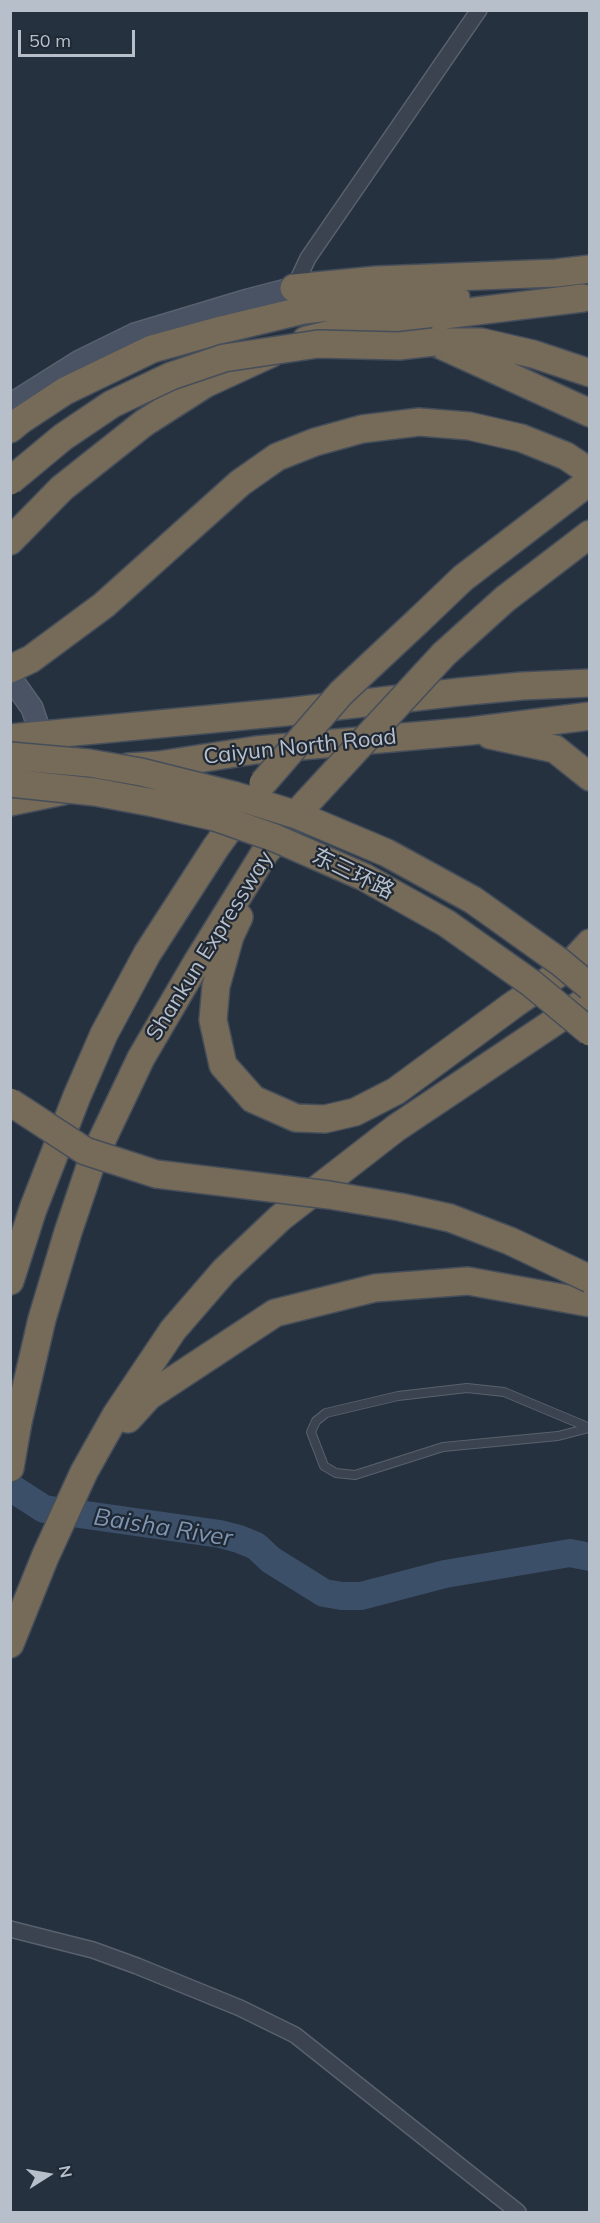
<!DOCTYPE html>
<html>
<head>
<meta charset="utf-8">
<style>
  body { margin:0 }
  #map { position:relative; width:600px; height:2223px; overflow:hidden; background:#263140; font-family:Mulish,sans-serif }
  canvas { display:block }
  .frame { position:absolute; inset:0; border:12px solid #b7bfca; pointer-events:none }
  .north { position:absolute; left:18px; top:2145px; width:60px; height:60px; -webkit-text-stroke:4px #1f2835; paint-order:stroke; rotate:79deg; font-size:16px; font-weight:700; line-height:24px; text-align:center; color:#b7bfca }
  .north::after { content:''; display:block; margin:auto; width:21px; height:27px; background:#b7bfca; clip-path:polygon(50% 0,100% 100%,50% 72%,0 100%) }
  .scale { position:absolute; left:18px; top:30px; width:117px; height:27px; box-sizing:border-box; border:3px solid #b7bfca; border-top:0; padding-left:8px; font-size:18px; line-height:21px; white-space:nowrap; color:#b7bfca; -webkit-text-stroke:4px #1f2835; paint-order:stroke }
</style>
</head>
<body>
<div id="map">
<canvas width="600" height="2223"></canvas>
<div class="frame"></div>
<div class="north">N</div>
<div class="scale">50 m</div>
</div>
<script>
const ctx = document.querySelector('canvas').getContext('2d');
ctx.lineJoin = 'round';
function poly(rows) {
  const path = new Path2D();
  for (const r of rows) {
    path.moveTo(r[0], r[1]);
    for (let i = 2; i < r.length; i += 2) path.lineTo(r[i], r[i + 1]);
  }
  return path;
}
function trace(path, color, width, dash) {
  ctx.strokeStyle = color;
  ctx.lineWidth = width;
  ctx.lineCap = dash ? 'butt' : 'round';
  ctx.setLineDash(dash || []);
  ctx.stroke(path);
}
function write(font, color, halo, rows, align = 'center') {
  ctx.font = font + ' Mulish,"Noto Sans SC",sans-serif';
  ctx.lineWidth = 4.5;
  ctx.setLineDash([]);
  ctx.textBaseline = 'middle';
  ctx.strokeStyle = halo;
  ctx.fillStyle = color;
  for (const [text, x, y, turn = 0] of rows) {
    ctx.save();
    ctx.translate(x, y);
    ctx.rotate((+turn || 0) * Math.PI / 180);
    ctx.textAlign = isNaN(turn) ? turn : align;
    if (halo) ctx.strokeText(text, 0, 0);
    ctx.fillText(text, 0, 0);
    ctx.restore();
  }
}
trace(poly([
  [10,1487,44,1509,220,1534,239,1539,256,1546,271,1560,324,1593,342,1596,361,1596,445,1574,570,1553,590,1557]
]), '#3c4f68', 28);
const lane = poly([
  [589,1428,558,1436,443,1447,355,1475,336,1473,324,1466,311,1432,316,1421,326,1413,398,1396,467,1388,504,1392,590,1428]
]);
const street = poly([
  [294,288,308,258,479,10],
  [10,1929,93,1950,137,1966,240,2008,295,2035,518,2212]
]);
const secondary = poly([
  [10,405,80,361,135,334,248,300,294,288],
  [10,677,32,708,41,735]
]);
const highway = poly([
  [294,288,377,280,556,273,590,269],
  [306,340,351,329,444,315,583,298],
  [434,342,590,413],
  [442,342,481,342,533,354,590,373],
  [10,429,21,420,65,391,152,349,221,330,304,310,388,300,456,298],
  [10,541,62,488,144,423,205,384,270,354],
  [418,621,463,578,590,481],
  [444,654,505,599,590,534],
  [10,669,31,659,104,605,240,483,277,457,315,442,362,429,419,422,469,426,521,438,566,456,590,472],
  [490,735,555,749,590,777],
  [10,738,286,712,459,692,522,686,590,683],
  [128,767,159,765,256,750,471,731,590,716],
  [10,802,63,791],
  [239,917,230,936,216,986,213,1020,223,1065,253,1099,296,1118,325,1119,355,1112,396,1091,513,1005,568,967,590,943],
  [10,1281,33,1209,77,1096,104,1034,147,954,216,847,246,806],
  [128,1419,149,1396,275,1313,375,1288,468,1281,590,1303],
  [10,1468,18,1422,42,1319,68,1232,92,1161,141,1058,196,964,264,854,300,810],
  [10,1644,45,1557,84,1472,116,1415,173,1330,224,1271,280,1218,396,1128,590,998]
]);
trace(lane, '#58616d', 10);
trace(street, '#58616d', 18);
trace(secondary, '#58616d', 24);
trace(highway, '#454e5a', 30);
trace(lane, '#3b4350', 8);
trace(street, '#3b4350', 15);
trace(secondary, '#495363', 21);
trace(highway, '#766a58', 27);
const highwayBridge = poly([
  [10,481,63,437,112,404,171,376,224,358,318,344,399,346,434,342],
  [10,756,89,763,141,772,233,795,297,815,387,853,473,900,560,962,590,987],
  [10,783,95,792,154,803,215,817,275,838,364,877,446,923,531,983,590,1032],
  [263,783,341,693,418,621],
  [300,810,444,654],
  [10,1102,85,1151,156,1174,329,1195,400,1207,450,1218,510,1241,590,1279]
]);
trace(highwayBridge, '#454e5a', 30, []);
trace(highwayBridge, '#766a58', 27);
write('22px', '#b7bfca', '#1f2835', [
  ["Caiyun North Road",300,747,-6],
  ["东三环路",353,874,26],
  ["Shankun Expressway",210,946,-58]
]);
write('italic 24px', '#7f95b1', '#1f2835', [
  ["Baisha River",163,1528,9]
]);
</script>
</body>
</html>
